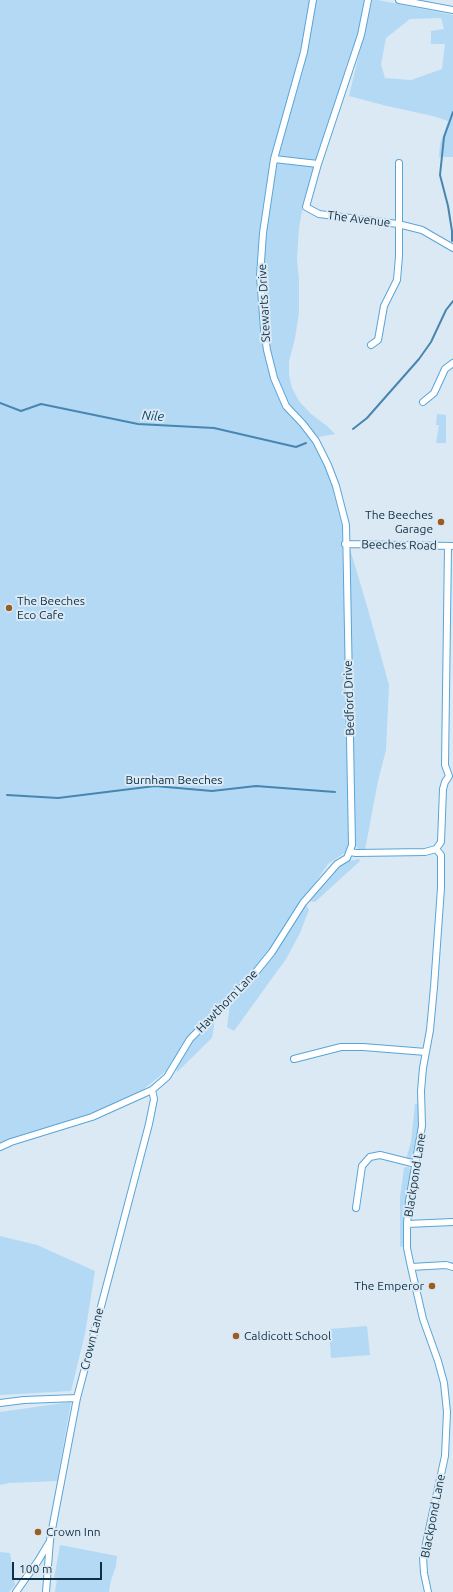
<!DOCTYPE html>
<html>
<head>
<meta charset="utf-8">
<style>
  body { margin:0 }
  #map { position:relative; width:453px; height:1592px; overflow:hidden; background:#dbe9f4; font-family:Ubuntu,sans-serif }
  canvas { display:block }
  .scale { position:absolute; left:12px; top:1562px; width:90px; height:18px; box-sizing:border-box; border:2px solid #0f3044; border-top:0; padding-left:5px; font-size:12px; line-height:14px; white-space:nowrap; color:#0f3044; -webkit-text-stroke:3px #dbe9f4; paint-order:stroke }
</style>
</head>
<body>
<div id="map">
<canvas width="453" height="1592"></canvas>
<div class="scale">100 m</div>
</div>
<script>
const ctx = document.querySelector('canvas').getContext('2d');
ctx.lineJoin = 'round';
function fillPath(path, color) {
  ctx.fillStyle = color;
  ctx.fill(path, 'evenodd');
}
function poly(rows) {
  const path = new Path2D();
  for (const r of rows) {
    path.moveTo(r[0], r[1]);
    for (let i = 2; i < r.length; i += 2) path.lineTo(r[i], r[i + 1]);
  }
  return path;
}
function trace(path, color, width, dash) {
  ctx.strokeStyle = color;
  ctx.lineWidth = width;
  ctx.lineCap = dash ? 'butt' : 'round';
  ctx.setLineDash(dash || []);
  ctx.stroke(path);
}
function write(font, color, halo, rows, align = 'center') {
  ctx.font = font + ' Ubuntu,sans-serif';
  ctx.lineWidth = 4;
  ctx.setLineDash([]);
  ctx.textBaseline = 'middle';
  ctx.strokeStyle = halo;
  ctx.fillStyle = color;
  for (const [text, x, y, turn = 0] of rows) {
    ctx.save();
    ctx.translate(x, y);
    ctx.rotate((+turn || 0) * Math.PI / 180);
    ctx.textAlign = isNaN(turn) ? turn : align;
    if (halo) ctx.strokeText(text, 0, 0);
    ctx.fillText(text, 0, 0);
    ctx.restore();
  }
}
fillPath(poly([
  [0,0,311,0,297,68,266,194,263,214,258,275,261,324,264,346,286,411,304,427,313,441,328,469,342,527,350,846,346,852,328,864,263,959,242,984,187,1038,166,1071,139,1093,92,1115,0,1146],
  [315,0,364,0,356,45,346,66,341,94,315,164,304,200,299,228,297,259,299,279,299,313,295,338,289,361,289,375,292,388,299,401,311,414,327,426,335,434,318,437,295,412,283,395,276,377,267,338,263,298,263,269,266,225,277,158],
  [372,0,378,0,453,15,453,157,439,157,440,144,448,121,433,116,387,106,349,96],
  [441,18,444,29,431,31,431,44,445,44,442,69,411,80,385,78,381,64,386,38,410,19],
  [437,414,446,415,446,443,436,443,439,425,436,425],
  [350,549,367,606,389,685,386,750,378,781,365,850,359,850,355,845,347,552],
  [359,859,360,861,315,902,308,901,339,866,349,861],
  [306,905,309,910,300,933,286,959,234,1031,227,1027,230,1004,267,962],
  [215,1019,212,1038,177,1072,176,1067,191,1043],
  [415,1104,418,1104,419,1109,418,1131,414,1158,410,1160,405,1159,407,1156,411,1142],
  [406,1167,409,1167,411,1174,406,1198,404,1246,400,1247,400,1197,404,1168],
  [0,1236,37,1245,95,1271,85,1334,71,1391,0,1395],
  [367,1326,370,1355,331,1358,329,1329],
  [71,1402,57,1481,9,1483,0,1485,0,1412],
  [60,1545,117,1556,116,1566,111,1580,109,1592,55,1592,57,1579,54,1579],
  [0,1552,10,1553,15,1585,9,1592,0,1592]
]), '#b3d9f5');
trace(poly([
  [452,241,452,231,448,206,440,175,444,137,453,112],
  [0,403,21,411,41,404,138,424,214,428,296,447,306,443],
  [353,429,367,418,419,359,431,342,446,310,453,301],
  [7,795,58,798,155,786,212,791,256,786,335,792]
]), '#4886b0', 2);
const minor = poly([
  [368,0,361,35,318,164,306,207,319,214,398,224,422,230,453,248],
  [399,0,453,10],
  [274,159,318,164],
  [371,345,378,340,384,306,397,280,399,256,399,163],
  [423,402,434,393,445,369,453,363],
  [345,544,453,546],
  [436,849,441,842,443,789,445,782,449,776,445,765,448,546],
  [350,852,356,853,425,852,436,849],
  [294,1059,341,1047,363,1047,426,1052],
  [0,1147,11,1142,92,1117,152,1090,167,1077,190,1039,251,978,272,952,303,903,337,864,347,858,352,845,346,525,336,486,328,465,316,441,303,424,286,406,274,378,267,350,264,329,260,276,263,233,274,159,304,52,313,0],
  [356,1208,362,1166,370,1157,380,1155,416,1164],
  [407,1224,453,1222],
  [411,1267,446,1265,453,1267],
  [0,1403,24,1400,77,1398],
  [16,1592,38,1561,50,1541],
  [46,1592,50,1540,77,1398,149,1124,154,1099,152,1090],
  [428,1592,424,1573,423,1557,445,1456,447,1412,444,1383,438,1361,423,1319,411,1267,407,1248,407,1224,409,1201,422,1126,421,1091,423,1068,430,1030,434,987,441,888,441,855,436,849]
]);
trace(minor, '#58a5d8', 8);
trace(minor, '#fff', 6);
for (const [x, y, r, color] of [
  [441,522,4,"#9a5c21"],
  [9,608,4,"#9a5c21"],
  [432,1286,4,"#9a5c21"],
  [236,1336,4,"#9a5c21"],
  [38,1532,4,"#9a5c21"]
]) {
  const dot = new Path2D();
  dot.arc(x, y, r, 0, 2 * Math.PI);
  ctx.fillStyle = color;
  ctx.fill(dot);
  trace(dot, '#dbe9f4', 1.5);
}
write('12px', '#0f3044', '#dbe9f4', [
  ["The Avenue",359,219,7],
  ["Stewarts Drive",264,303,-93],
  ["Beeches Road",399,545,1],
  ["Bedford Drive",349,698,-92],
  ["Hawthorn Lane",227,1001,-46],
  ["Blackpond Lane",415,1175,-81],
  ["Crown Lane",92,1339,-76],
  ["Blackpond Lane",433,1516,-79]
]);
write('12px', '#0f3044', '#dbe9f4', [
  ["The Beeches",433,515,"right"],
  ["Garage",433,529,"right"],
  ["The Beeches",17,601],
  ["Eco Cafe",17,615],
  ["The Emperor",424,1286,"right"],
  ["Caldicott School",244,1336],
  ["Crown Inn",46,1532]
], 'left');
write('12px', '#0b2d42', '#dbe9f4', [
  ["Burnham Beeches",174,780]
]);
write('italic 13px', '#0c486b', '#dbe9f4', [
  ["Nile",153,416,4]
]);
</script>
</body>
</html>
